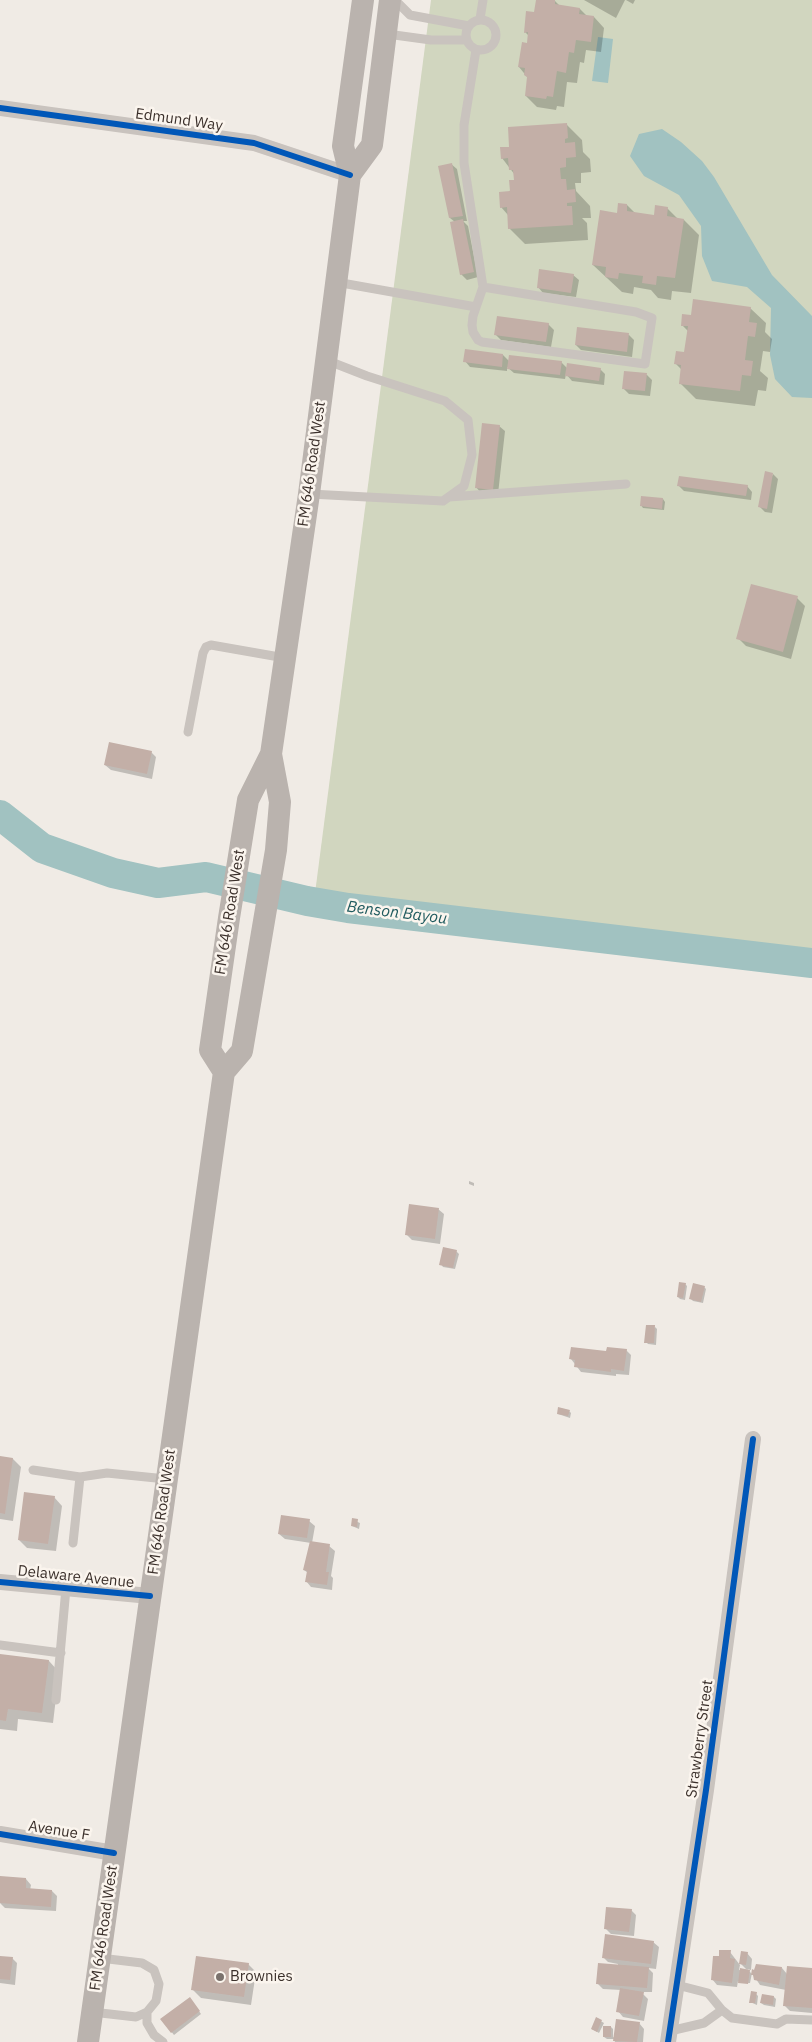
<!DOCTYPE html>
<html>
<head>
<meta charset="utf-8">
<style>
  body { margin:0 }
  canvas { display:block; background:#f0ebe5 }
</style>
</head>
<body>
<canvas width="812" height="2042"></canvas>
<script>
const ctx = document.querySelector('canvas').getContext('2d');
ctx.lineJoin = 'round';
function fillPath(path, color) {
  ctx.fillStyle = color;
  ctx.fill(path, 'evenodd');
}
function poly(rows) {
  const path = new Path2D();
  for (const r of rows) {
    if (r.length === 3) {
      path.moveTo(r[0] + r[2], r[1]);
      path.arc(r[0], r[1], r[2], 0, 2 * Math.PI);
      continue;
    }
    path.moveTo(r[0], r[1]);
    for (let i = 2; i < r.length; i += 2) path.lineTo(r[i], r[i + 1]);
  }
  return path;
}
function trace(path, color, width, dash) {
  ctx.strokeStyle = color;
  ctx.lineWidth = width;
  ctx.lineCap = dash ? 'butt' : 'round';
  ctx.setLineDash(dash || []);
  ctx.stroke(path);
}
function write(font, color, halo, rows, align = 'center') {
  ctx.font = font + ' "IBM Plex Sans",sans-serif';
  ctx.lineWidth = 5;
  ctx.setLineDash([]);
  ctx.textBaseline = 'middle';
  ctx.strokeStyle = halo;
  ctx.fillStyle = color;
  for (const [text, x, y, turn = 0] of rows) {
    ctx.save();
    ctx.translate(x, y);
    ctx.rotate((+turn || 0) * Math.PI / 180);
    ctx.textAlign = isNaN(turn) ? turn : align;
    if (halo) ctx.strokeText(text, 0, 0);
    ctx.fillText(text, 0, 0);
    ctx.restore();
  }
}
fillPath(poly([
  [431,0,812,0,812,959,314,901]
]), '#d1d6bf');
fillPath(poly([
  [598,37,613,39,608,83,592,81],
  [662,129,681,142,702,161,714,177,772,275,812,316,812,398,792,397,775,379,770,355,771,308,747,287,712,281,702,256,701,226,679,195,644,176,630,156,639,134]
]), '#a1c2c1');
fillPath(poly([
  [537,0,555,1,560,6,580,9,587,16,594,17,604,28,601,52,586,50,584,63,580,62,577,83,567,82,564,107,557,106,556,110,537,107,526,96,528,78,519,67,528,44,529,36,525,32,535,14],
  [584,0,625,0,616,18],
  [626,0,635,0,633,4],
  [567,125,582,140,583,152,590,159,591,172,581,173,581,183,575,183,576,191,590,206,591,218,582,218,587,223,588,240,525,244,509,228,508,215,501,207,515,181,515,175,502,158,510,148],
  [451,164,457,169,467,221,463,221,468,226,478,277,467,280,461,274,455,222,450,218],
  [627,205,635,213,655,216,667,208,678,219,684,220,699,235,691,293,672,291,671,300,658,298,651,290,634,287,633,294,622,292,593,265,618,214],
  [573,275,579,280,576,297,543,293,538,287],
  [750,308,766,323,765,332,772,339,770,352,763,351,760,371,768,378,766,391,758,390,755,406,696,399,680,383,682,370,676,364,685,354,688,331,682,325,692,316],
  [548,324,554,330,551,347,501,340,496,335],
  [629,335,634,340,632,357,581,350,576,345],
  [503,355,509,361,561,362,568,369,600,369,605,374,604,385,572,381,566,374,565,379,514,373,507,367,507,371,470,367,465,361],
  [625,372,647,375,652,380,650,396,629,394,623,388],
  [499,426,505,431,498,494,481,493,476,487],
  [773,474,778,479,772,513,765,512,760,507],
  [679,486,747,486,752,492,751,500,684,491],
  [663,499,665,502,664,510,643,508,641,505],
  [797,598,805,606,791,659,746,646,738,638],
  [151,752,156,757,152,779,111,770,105,765],
  [469,1181,474,1183,474,1186,469,1184],
  [438,1209,444,1214,440,1244,412,1240,407,1235],
  [456,1251,459,1254,455,1269,443,1267,441,1264],
  [685,1284,687,1286,685,1300,680,1299,678,1297],
  [704,1287,706,1289,703,1303,693,1301,691,1299],
  [655,1327,657,1329,656,1345,648,1344,646,1342],
  [626,1350,631,1355,629,1375,616,1374,616,1376,581,1372,571,1359],
  [569,1411,571,1413,570,1418,558,1414],
  [0,1457,13,1459,21,1467,13,1521,0,1519],
  [54,1497,62,1506,56,1551,27,1548,19,1540],
  [353,1520,360,1523,359,1529,352,1526],
  [309,1521,315,1526,312,1543,329,1546,335,1551,331,1576,333,1578,332,1590,311,1587,306,1581,308,1573,304,1570,311,1543,285,1539,279,1534],
  [0,1655,49,1661,59,1672,53,1723,18,1719,17,1731,0,1729],
  [26,1879,31,1885,30,1890,52,1891,57,1896,56,1911,5,1908,0,1903,0,1893],
  [631,1910,636,1915,634,1936,611,1934,606,1929],
  [653,1942,659,1947,656,1969,648,1968,653,1973,652,1992,641,1992,648,1999,644,2021,623,2017,618,2011,621,1990,603,1989,598,1984,618,1966,618,1964,608,1962,603,1957],
  [730,1952,740,1965,739,1970,748,1971,740,1963,747,1953,752,1959,751,1970,747,1969,752,1974,782,1968,787,1974,812,1970,812,2013,790,2011,784,2005,786,1990,760,1985,752,1973,750,1983,740,1983,738,1981,737,1987,717,1985,712,1979,720,1957],
  [0,1957,12,1958,17,1963,15,1985,0,1983],
  [248,1964,256,1972,251,2005,201,1998,193,1990],
  [756,1994,758,1996,757,2005,750,2002],
  [774,1997,776,1999,775,2007,764,2005,761,2003],
  [192,2001,201,2014,174,2035,162,2020],
  [597,2019,604,2023,599,2033,592,2029],
  [639,2023,644,2029,643,2042,615,2042,614,2039,607,2039,604,2037,611,2027,613,2029,613,2037,615,2038]
]), '#0003');
trace(poly([
  [0,815,42,848,113,873,158,883,206,877,307,901,348,908,812,963]
]), '#a1c2c1', 30);
fillPath(poly([
  [536,0,555,0,555,4,580,8,579,14,594,16,591,42,576,40,574,53,569,52,566,73,557,71,553,97,547,96,546,99,525,96,527,77,524,75,525,68,518,67,522,42,527,43,528,32,524,33,526,11,534,12],
  [567,123,568,138,565,139,565,143,575,142,576,157,566,158,566,167,560,168,561,179,566,179,567,190,575,189,576,202,567,203,567,206,572,206,573,225,508,229,507,207,500,208,499,192,510,191,509,180,514,180,513,170,509,170,508,158,501,159,500,147,509,147,508,127],
  [452,163,463,216,449,218,438,166],
  [618,203,627,204,627,211,654,215,655,205,668,207,667,216,684,219,675,278,657,276,656,285,642,283,643,276,619,273,618,279,605,277,606,267,592,265,600,210,617,213],
  [463,219,474,272,460,275,450,222],
  [539,269,574,274,571,293,537,288],
  [693,299,751,307,749,322,757,323,755,337,748,336,745,360,753,361,751,376,742,375,740,391,679,384,681,365,674,364,676,351,684,352,688,326,681,326,682,314,691,315],
  [497,316,549,323,546,342,494,335],
  [577,327,629,333,627,352,575,345],
  [465,349,503,354,502,367,463,362],
  [509,355,562,361,560,375,507,369],
  [567,363,601,368,599,381,565,376],
  [624,371,647,373,645,391,622,389],
  [482,423,500,425,493,490,475,488],
  [765,471,773,473,767,509,758,507],
  [679,476,748,485,746,496,677,486],
  [641,496,663,498,662,509,640,506],
  [751,584,798,596,783,652,736,639],
  [109,742,152,751,147,774,104,765],
  [409,1204,439,1208,435,1239,405,1235],
  [443,1247,457,1250,453,1268,439,1265],
  [679,1282,686,1283,683,1298,677,1297],
  [693,1283,705,1286,701,1302,689,1299],
  [646,1325,655,1325,654,1343,644,1343],
  [571,1347,606,1351,607,1347,627,1349,624,1371,611,1369,611,1372,574,1367,575,1360,569,1359],
  [558,1407,570,1410,568,1416,557,1414],
  [0,1456,13,1458,5,1514,0,1513],
  [24,1492,55,1496,48,1544,18,1540],
  [281,1515,310,1519,307,1538,278,1534],
  [352,1518,358,1519,357,1527,351,1526],
  [310,1541,330,1544,326,1572,329,1572,327,1585,305,1582,307,1571,303,1570],
  [0,1654,49,1660,42,1713,8,1709,6,1721,0,1720],
  [0,1876,26,1878,26,1888,52,1890,51,1907,0,1903],
  [606,1907,632,1909,629,1932,604,1929],
  [605,1934,654,1941,651,1964,602,1958],
  [719,1950,731,1950,730,1958,735,1959,732,1983,711,1980,713,1956,719,1956],
  [741,1951,748,1952,746,1965,739,1964],
  [0,1956,13,1957,10,1980,0,1979],
  [196,1956,249,1963,244,1997,191,1990],
  [598,1963,649,1967,647,1988,596,1984],
  [756,1964,782,1967,779,1985,754,1980,753,1975,751,1975,752,1969,754,1970],
  [787,1966,812,1968,812,2008,783,2006],
  [740,1968,750,1970,748,1984,738,1983],
  [620,1988,644,1992,639,2016,616,2012],
  [751,1991,757,1992,755,2003,749,2003],
  [762,1994,774,1996,773,2005,760,2003],
  [190,1997,200,2011,171,2033,160,2019],
  [596,2017,602,2020,597,2032,591,2029],
  [616,2019,640,2022,637,2042,613,2041],
  [603,2026,611,2026,611,2037,603,2037]
]), '#c3afa7');
trace(poly([
  [395,0,410,15,469,26],
  [480,19,483,0],
  [481,35,15],
  [387,34,431,40,466,40],
  [476,50,464,125,464,163,483,287,473,316,472,325,473,332,478,340,482,342,645,364,652,318,636,312,483,287],
  [336,282,476,307],
  [310,494,443,501,464,486,472,455,468,420,445,401,367,376,326,360],
  [449,497,626,484],
  [188,732,203,653,206,647,211,645,285,658],
  [33,1470,80,1477,107,1473,166,1479],
  [73,1543,80,1477],
  [0,1645,61,1653],
  [56,1700,66,1588],
  [677,1985,708,1993,722,2010],
  [92,2012,136,2017,147,2012,156,2001,159,1984,154,1970,142,1963,100,1958],
  [147,2012,147,2023,154,2035,163,2042],
  [670,2031,704,2023,722,2010,732,2018,777,2024,786,2019,812,2020]
]), '#c9c3be', 9);
trace(poly([
  [0,108,254,143,350,175],
  [0,1582,150,1596],
  [0,1834,114,1853],
  [668,2042,706,1790,753,1439]
]), '#c9c3be', 16);
trace(poly([
  [350,175,372,145,390,0],
  [224,1072,210,1050,229,918,248,800,271,754,309,494,350,175,343,146,363,0],
  [88,2042,224,1072,242,1051,276,850,280,802,271,754]
]), '#bab3ae', 22);
trace(poly([
  [0,108,254,143,350,175],
  [0,1582,150,1596],
  [0,1834,114,1853],
  [668,2042,706,1790,753,1439]
]), '#0057b8', 6);
for (const [x, y, r, color] of [
  [220,1977,5,"#7a716c"]
]) {
  const dot = new Path2D();
  dot.arc(x, y, r, 0, 2 * Math.PI);
  ctx.fillStyle = color;
  ctx.fill(dot);
  trace(dot, '#fbf5ee', 2);
}
write('15px', '#3b302b', '#fbf5ee', [
  ["Edmund Way",179,120,8],
  ["FM 646 Road West",312,464,-82],
  ["FM 646 Road West",230,912,-81],
  ["FM 646 Road West",162,1512,-82],
  ["Delaware Avenue",76,1577,6],
  ["Strawberry Street",700,1739,-82],
  ["Avenue F",59,1831,9],
  ["FM 646 Road West",104,1928,-82]
]);
write('15px', '#3b302b', '#fbf5ee', [
  ["Brownies",230,1977]
], 'left');
write('italic 16px', '#1f5a5e', '#fbf5ee', [
  ["Benson Bayou",397,913,7]
]);
</script>
</body>
</html>
